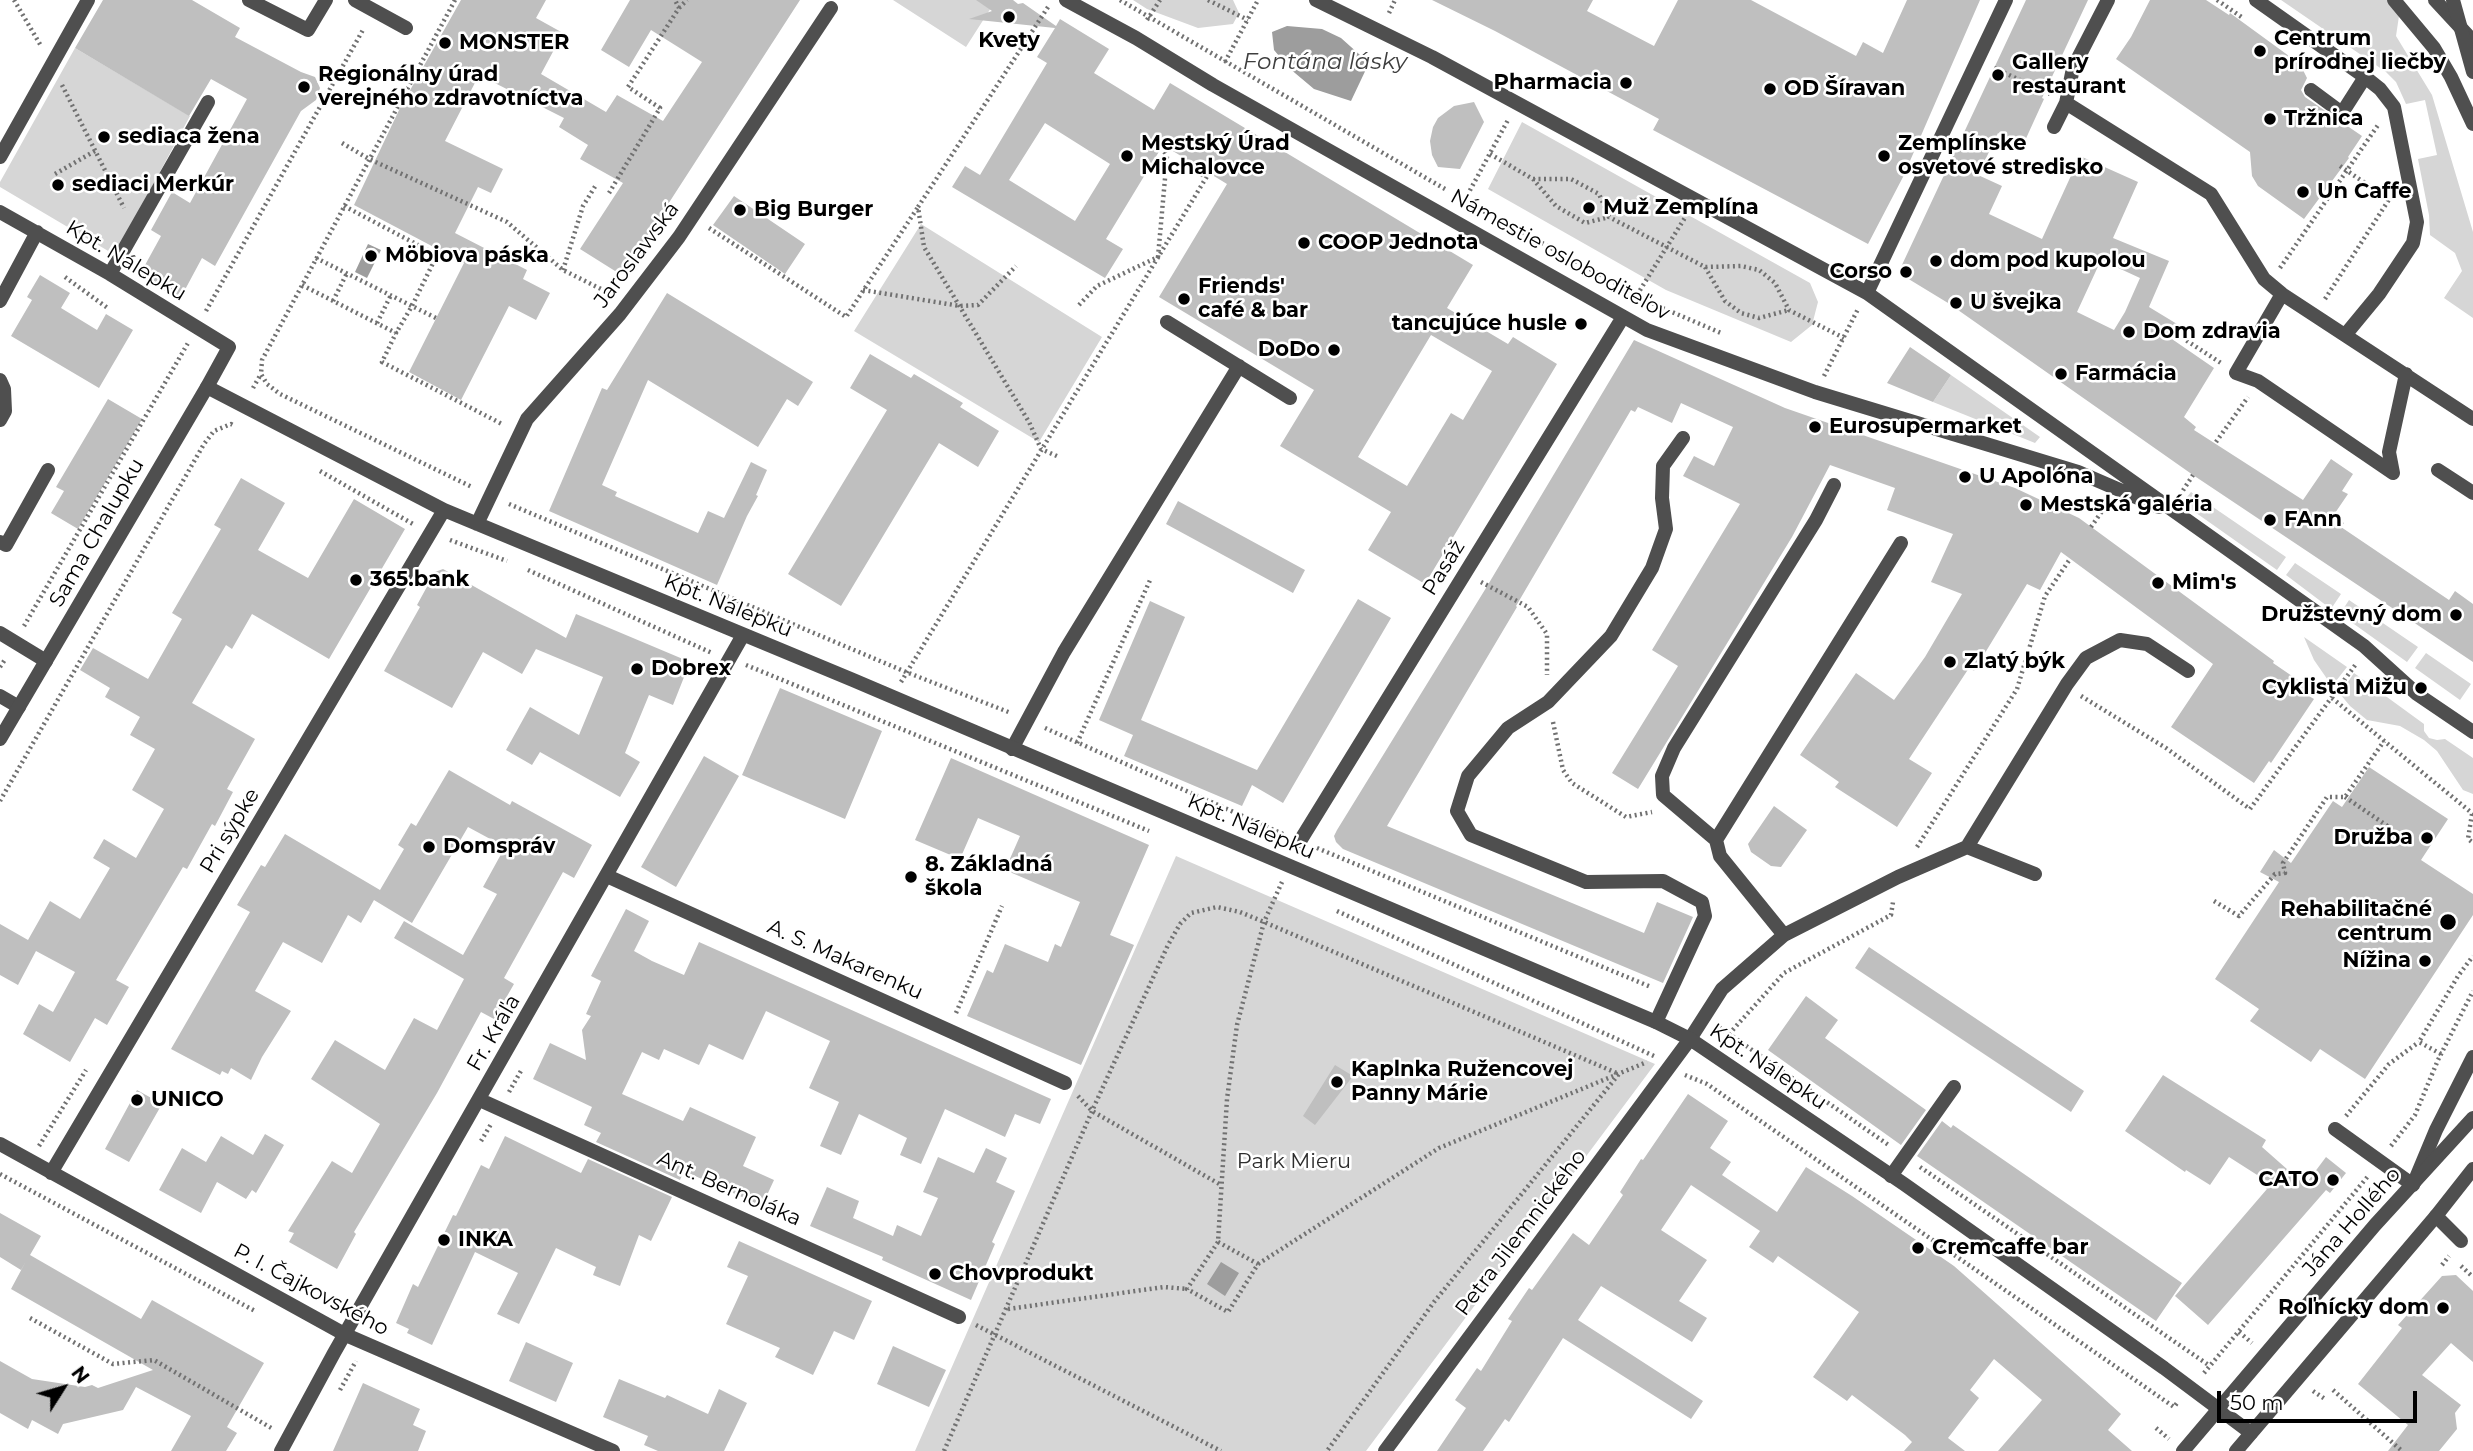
<!DOCTYPE html>
<html>
<head>
<meta charset="utf-8">
<style>
  body { margin:0 }
  #map { position:relative; width:2473px; height:1451px; overflow:hidden; background:#fff; font-family:Montserrat,sans-serif }
  canvas { display:block }
  .north { position:absolute; left:28px; top:1353px; width:70px; height:70px; -webkit-text-stroke:5px #fff; paint-order:stroke; rotate:53deg; font-size:19px; font-weight:700; line-height:28px; text-align:center; color:#000 }
  .north::after { content:''; display:block; margin:auto; width:24px; height:32px; background:#000; clip-path:polygon(50% 0,100% 100%,50% 72%,0 100%) }
  .scale { position:absolute; left:2217px; top:1391px; width:200px; height:32px; box-sizing:border-box; border:4px solid #000; border-top:0; padding-left:9px; font-size:21px; line-height:24px; white-space:nowrap; color:#000; -webkit-text-stroke:5px #fff; paint-order:stroke }
</style>
</head>
<body>
<div id="map">
<canvas width="2473" height="1451"></canvas>
<div class="north">N</div>
<div class="scale">50 m</div>
</div>
<script>
const ctx = document.querySelector('canvas').getContext('2d');
ctx.lineJoin = 'round';
function fillPath(path, color) {
  ctx.fillStyle = color;
  ctx.fill(path, 'evenodd');
}
function poly(rows) {
  const path = new Path2D();
  for (const r of rows) {
    path.moveTo(r[0], r[1]);
    for (let i = 2; i < r.length; i += 2) path.lineTo(r[i], r[i + 1]);
  }
  return path;
}
function trace(path, color, width, dash) {
  ctx.strokeStyle = color;
  ctx.lineWidth = width;
  ctx.lineCap = dash ? 'butt' : 'round';
  ctx.setLineDash(dash || []);
  ctx.stroke(path);
}
function write(font, color, halo, rows, align = 'center') {
  ctx.font = font + ' Montserrat,sans-serif';
  ctx.lineWidth = 5;
  ctx.setLineDash([]);
  ctx.textBaseline = 'middle';
  ctx.strokeStyle = halo;
  ctx.fillStyle = color;
  for (const [text, x, y, turn = 0] of rows) {
    ctx.save();
    ctx.translate(x, y);
    ctx.rotate((+turn || 0) * Math.PI / 180);
    ctx.textAlign = isNaN(turn) ? turn : align;
    if (halo) ctx.strokeText(text, 0, 0);
    ctx.fillText(text, 0, 0);
    ctx.restore();
  }
}
fillPath(poly([
  [893,0,996,0,966,47],
  [1133,0,1233,0,1239,13,1233,24,1198,28,1147,9],
  [2281,0,2387,0,2399,16,2396,36,2432,95,2473,232,2473,318,2444,298,2462,271,2455,253,2430,235,2429,215,2418,159,2437,155,2425,100,2406,104,2396,82,2386,72],
  [75,48,190,116,115,255,0,187,0,182],
  [1522,122,1810,283,1818,302,1812,325,1791,342,1666,290,1488,189],
  [921,224,1102,337,1039,442,854,331],
  [1951,375,2040,437,2035,443,1933,402],
  [2191,492,2286,557,2277,570,2182,503],
  [2295,563,2341,594,2331,609,2286,575],
  [2349,600,2418,647,2407,662,2340,614],
  [2304,637,2347,667,2332,686,2314,660],
  [2426,653,2471,684,2460,700,2415,668],
  [2354,673,2424,724,2424,731,2429,738,2437,740,2445,739,2473,758,2473,794,2463,790,2437,751,2424,740,2400,726,2367,720,2350,706,2340,694],
  [1176,856,1655,1064,1366,1451,915,1451]
]), '#d6d6d6');
fillPath(poly([
  [1287,26,1322,29,1341,38,1369,63,1351,101,1314,89,1289,68,1274,50,1272,32],
  [368,244,381,250,367,278,355,272],
  [1221,1262,1239,1273,1225,1296,1207,1284]
]), '#9d9d9d');
fillPath(poly([
  [103,0,192,0,240,28,235,37,301,72,315,77,320,88,316,100,301,111,215,266,202,258,180,299,139,276,161,236,151,230,172,192,190,203,247,99,211,79,189,116,75,48],
  [461,0,546,0,536,18,563,33,541,74,606,112,617,95,663,121,702,62,651,30,629,67,601,50,630,0,800,0,641,246,625,268,615,271,580,249,623,183,580,159,588,145,559,127,564,118,479,75,445,141,503,169,491,193,478,187,455,233,527,270,523,279,550,293,536,320,509,306,461,400,409,372,464,263,354,205,400,108],
  [976,0,1013,0,1018,4,1023,3,1056,26,1060,19,1109,49,1094,73,1154,110,1170,83,1473,265,1447,308,1508,344,1513,337,1557,364,1425,584,1368,550,1391,512,1280,446,1314,390,1159,297,1227,184,1163,145,1106,239,1123,249,1105,278,952,187,965,166,980,175,1047,63,1037,57,1055,28,969,19,992,11],
  [1045,123,1110,164,1075,221,1009,180],
  [1431,335,1492,371,1463,420,1451,413,1407,486,1358,457],
  [1432,0,1593,0,1587,11,1654,46,1678,0,1751,0,1856,56,1863,42,1883,53,1907,0,1980,0,1903,177,1868,244,1653,130,1659,119,1495,31],
  [2026,0,2088,0,2042,98,2044,99,2023,145,1998,133,1978,175,2002,186,1989,214,2042,239,2080,156,2138,182,2113,238,2169,261,2149,307,2177,324,2169,337,2214,368,2184,417,2196,427,2194,430,2303,500,2331,459,2353,474,2342,491,2348,494,2333,516,2344,523,2341,527,2449,600,2455,591,2473,604,2473,662,2193,475,1948,303,1902,275,1901,267],
  [2101,260,2140,278,2125,312,2114,330,2077,312],
  [2150,0,2206,0,2229,15,2230,13,2300,64,2307,78,2301,90,2305,97,2362,136,2348,157,2349,158,2304,219,2258,186,2252,176,2250,152,2116,59,2131,37],
  [1474,102,1484,122,1460,169,1438,167,1432,155,1430,141,1433,127,1438,118,1454,106],
  [734,196,805,244,785,274,713,225],
  [40,275,70,293,61,308,97,330,106,314,133,330,99,388,11,336,32,300,27,297],
  [667,293,813,382,798,406,787,399,758,447,648,380,602,485,617,492,615,496,698,533,708,511,724,518,751,462,767,470,756,495,758,496,747,516,717,585,549,511,602,388,607,390],
  [1634,340,1785,408,2015,488,2079,518,2274,661,2273,663,2311,689,2307,695,2314,699,2271,763,2269,761,2254,783,2171,727,2213,664,2061,552,2040,590,2027,584,1974,671,1969,668,1909,759,1932,773,1897,827,1835,787,1839,782,1800,755,1856,673,1894,700,1925,657,1962,594,1931,582,1953,534,1887,510,1895,488,1830,465,1792,537,1638,789,1612,773,1678,666,1652,650,1740,504,1683,476,1694,456,1714,466,1733,427,1681,403,1672,423,1638,407,1635,412,1631,410,1516,606,1517,607,1387,826,1644,933,1657,902,1693,917,1663,983,1343,849,1336,842,1334,836,1337,830,1486,588],
  [1910,347,1951,375,1933,402,1887,383],
  [870,354,911,378,914,374,963,403,960,407,999,431,978,467,939,443,841,606,788,574,887,410,850,388],
  [108,399,142,419,78,529,51,513,64,491,56,487],
  [241,478,285,503,258,550,308,578,354,499,405,529,329,659,252,614,232,649,226,645,192,703,255,739,227,789,233,792,215,826,212,824,187,869,183,867,116,980,129,987,107,1025,95,1018,70,1062,23,1034,39,1004,53,1012,75,972,36,951,18,985,0,975,0,924,28,940,50,901,80,919,110,868,93,858,104,839,136,858,164,809,132,790,155,749,130,735,140,717,105,697,110,688,80,670,93,648,148,679,182,619,172,613,221,529,214,525],
  [1178,501,1305,570,1293,593,1166,524],
  [443,569,566,638,576,614,690,662,673,705,649,695,625,753,640,762,620,797,540,752,532,765,506,750,530,707,579,735,603,677,536,649,522,674,483,652,452,708,384,671,420,607,417,605,435,572],
  [1358,599,1391,618,1283,803,1252,785,1242,806,1124,756,1133,735,1099,720,1150,601,1185,617,1141,720,1257,770],
  [780,688,882,731,845,819,742,775],
  [704,756,739,776,676,887,641,867],
  [951,758,1149,845,1110,935,1134,945,1081,1065,967,1016,987,970,993,973,1005,944,1048,962,1055,944,1061,947,1080,902,1005,870,1020,836,978,818,960,859,915,840],
  [2369,767,2448,819,2421,860,2473,894,2473,915,2365,1079,2320,1049,2311,1062,2250,1021,2259,1009,2215,979,2279,882,2260,872,2274,850,2291,863,2333,801,2342,807],
  [449,770,510,805,512,801,592,845,574,878,563,872,504,978,514,984,494,1019,481,1012,437,1093,354,1232,356,1234,337,1269,289,1242,294,1233,288,1231,332,1161,352,1173,380,1124,311,1079,335,1040,385,1070,414,1018,437,1030,464,979,394,938,404,921,463,955,497,894,483,887,505,847,468,827,412,923,374,900,361,923,348,915,322,963,283,942,255,991,291,1011,262,1057,251,1080,231,1068,228,1074,222,1071,220,1075,171,1049,250,912,237,905,261,865,265,867,285,834,380,890,404,849,398,845,411,823,416,826],
  [1774,806,1807,830,1781,867,1771,866,1751,852,1748,844],
  [626,909,649,921,634,951,652,961,684,975,699,942,1051,1099,1040,1124,1015,1114,1005,1137,945,1109,921,1164,900,1155,907,1138,859,1114,841,1155,820,1146,839,1102,809,1088,830,1041,766,1011,743,1060,709,1044,699,1065,664,1049,659,1060,642,1052,622,1094,683,1121,690,1107,756,1137,743,1166,774,1180,762,1206,684,1171,680,1180,596,1142,601,1133,584,1125,592,1107,533,1079,550,1043,586,1060,582,1030,591,1016,586,1014,601,981,591,976],
  [1869,947,2084,1091,2071,1112,1855,968],
  [1806,996,1838,1020,1825,1038,1926,1110,1901,1145,1768,1050],
  [1335,1065,1353,1076,1315,1125,1303,1116],
  [2163,1075,2266,1140,2262,1147,2305,1185,2326,1157,2346,1173,2330,1193,2326,1190,2208,1325,2175,1296,2267,1189,2261,1185,2265,1180,2229,1157,2210,1185,2186,1170,2185,1172,2125,1131],
  [137,1090,162,1104,129,1162,105,1149],
  [1688,1094,1728,1121,1710,1148,1731,1162,1722,1175,1777,1212,1806,1167,1852,1196,1954,1266,2101,1396,2121,1414,2108,1430,2132,1451,1998,1451,2042,1400,1994,1359,1970,1390,1979,1398,1948,1438,1965,1451,1904,1451,1912,1442,1905,1435,1852,1395,1847,1401,1813,1377,1859,1312,1778,1256,1773,1263,1749,1247,1760,1231,1691,1185,1661,1230,1707,1260,1679,1301,1707,1318,1692,1342,1601,1286,1578,1320,1703,1401,1691,1419,1563,1338,1509,1422,1505,1419,1483,1451,1437,1451,1466,1408,1455,1400,1477,1368,1481,1371,1512,1321,1508,1319,1529,1288,1532,1290,1573,1233,1589,1245,1623,1195,1620,1192,1641,1159,1643,1160],
  [1942,1121,1951,1128,1953,1125,2182,1283,2156,1321,1917,1156],
  [265,1134,284,1145,256,1193,252,1190,246,1199,217,1182,201,1213,159,1190,182,1148,206,1162,221,1136,253,1155],
  [505,1136,581,1173,588,1159,672,1197,651,1241,639,1235,620,1286,593,1275,596,1267,556,1248,519,1324,497,1314,518,1273,475,1252,432,1345,407,1333,409,1329,396,1323,413,1284,418,1287,453,1215,456,1216,481,1165,489,1169],
  [986,1148,1007,1158,996,1182,1015,1191,992,1242,995,1244,971,1300,882,1260,883,1257,810,1226,827,1187,859,1201,853,1218,893,1236,897,1225,921,1236,938,1198,923,1192,938,1157,974,1173],
  [0,1213,41,1236,30,1255,141,1319,152,1300,264,1363,227,1427,237,1433,226,1451,171,1451,191,1416,136,1387,123,1410,63,1424,58,1434,32,1420,28,1429,0,1413,0,1361,32,1379,85,1387,92,1385,98,1388,153,1370,11,1289,26,1261,21,1270,0,1257],
  [739,1241,872,1301,854,1340,834,1331,813,1375,775,1357,780,1348,726,1324,748,1276,727,1267],
  [2456,1275,2473,1291,2473,1362,2451,1343,2422,1375,2461,1405,2455,1413,2457,1429,2439,1451,2388,1451,2408,1425,2358,1384,2402,1328,2398,1325,2442,1276],
  [526,1342,573,1363,556,1402,509,1381],
  [893,1346,946,1370,929,1407,877,1384],
  [619,1379,665,1398,667,1395,708,1414,719,1389,747,1403,724,1451,658,1451,644,1445,648,1436,603,1417],
  [363,1383,420,1409,413,1425,426,1431,418,1451,333,1451]
]), '#bfbfbf');
trace(poly([
  [14,0,41,46],
  [455,0,262,360,261,374,267,384,280,394,472,487],
  [1120,0,1445,189],
  [1208,0,1248,20],
  [2217,0,2243,18],
  [1048,7,918,207,924,247,1029,422,1041,449,1059,457],
  [679,8,687,0],
  [1389,13,1395,0],
  [1147,20,1160,0],
  [1225,62,1258,0],
  [1994,68,2050,94],
  [62,85,124,208],
  [342,143,369,159,507,222,563,270,611,294],
  [1490,154,1533,179,1556,206,1585,223,1609,217],
  [2340,166,2390,200],
  [1166,167,1184,164,1206,177],
  [55,174,95,151],
  [1533,179,1571,179,1599,194,1609,217,1705,267,1741,266,1759,270,1775,283,1789,310,1844,338],
  [609,193,660,108,628,87,679,8,675,0],
  [1462,205,1508,120],
  [344,206,437,255,412,306,396,333],
  [1474,206,1658,306,1721,333],
  [709,228,846,317,918,207],
  [316,258,436,318],
  [1705,267,1725,301,1741,313,1759,318,1789,310],
  [2280,268,2378,125],
  [563,270,583,206,596,185],
  [65,277,109,309],
  [302,285,396,333,382,362,502,424],
  [863,290,960,306,978,305,1016,266],
  [1637,295,1686,216],
  [2325,299,2390,198],
  [333,301,347,273],
  [1079,305,1097,286,1158,257,1167,156,1161,147],
  [206,311,364,28],
  [377,323,391,295],
  [2188,332,2184,339,2221,363],
  [1824,376,1858,309],
  [253,388,261,374],
  [2216,442,2248,397],
  [320,471,413,524],
  [2180,495,2193,475],
  [509,504,906,672,1011,713],
  [2091,527,2107,504],
  [450,540,507,561],
  [528,570,712,653],
  [1481,582,1528,607,1547,634,1547,675],
  [24,626,188,343],
  [746,665,1149,831],
  [0,667,6,658],
  [901,682,1209,173],
  [2081,696,2166,748,2250,809,2356,664],
  [2332,698,2473,814],
  [1553,722,1563,770,1572,783,1626,817,1652,812],
  [1045,728,1283,834],
  [1077,743,1151,578],
  [2345,797,2389,827,2384,835],
  [0,801,204,444,214,431,231,424,235,426],
  [2472,814,2468,839,2473,843],
  [1917,847,2017,689,2045,596,2070,559],
  [1317,848,1651,987],
  [2214,901,2239,916,2275,874,2285,873,2283,863,2327,797,2345,797,2384,741],
  [1337,911,1654,1056],
  [956,1013,1002,906],
  [1719,1027,1890,1146],
  [1729,1034,1784,973,1891,915,1893,902],
  [2441,1054,2419,1042,2458,976,2473,956],
  [1685,1075,1707,1084,2174,1407,2177,1403],
  [509,1092,522,1069],
  [1078,1096,1092,1111,1221,1185],
  [2346,1116,2389,1064,2419,1042],
  [481,1141,491,1124],
  [39,1146,86,1070],
  [2391,1146,2415,1115,2438,1060,2473,991],
  [1920,1167,2210,1366],
  [0,1174,255,1311],
  [1218,1242,1258,1264,1228,1312,1187,1289,1218,1242,1227,1099,1237,1025,1264,922,1282,882],
  [1258,1264,1439,1148,1647,1062],
  [2442,1265,2449,1256],
  [2461,1266,2473,1277],
  [1008,1309,1164,1287,1187,1289],
  [30,1318,113,1364,154,1360,273,1429],
  [976,1325,1221,1451],
  [2239,1332,2252,1343],
  [2204,1373,2369,1175],
  [340,1390,356,1361],
  [2333,1390,2402,1451],
  [2313,1391,2325,1399],
  [2156,1428,2169,1439],
  [944,1451,1092,1111,1168,945,1180,924,1191,913,1217,907,1240,912,1264,922,1619,1074,1434,1302,1327,1451]
]), '#717171', 4.5, [2, 3.5]);
trace(poly([
  [249,0,308,30,326,0],
  [355,0,406,28],
  [2256,0,2365,77,2380,89,2394,107,2417,222,2413,243,2379,294,2346,334],
  [2311,90,2342,113,2365,77],
  [2066,103,2211,194,2264,279,2282,294,2473,419],
  [2054,127,2066,103,2073,68,2108,0],
  [0,157,88,0],
  [0,212,110,274,229,347,207,387],
  [110,274,208,102],
  [2282,294,2236,373,2258,381,2393,473,2389,452,2406,374],
  [0,301,37,232],
  [1167,322,1290,398],
  [0,380,4,389,5,411,0,420],
  [2438,470,2473,493],
  [0,542,6,545,48,470],
  [0,633,46,661],
  [0,696,19,707],
  [1012,749,1064,652,1239,366],
  [1716,840,1663,795,1662,776,1674,748,1816,520,1834,485],
  [1967,847,2067,684,2086,658,2120,640,2147,644,2188,671],
  [1784,935,1720,856,1716,840,1901,543],
  [1656,1022,1705,916,1702,902,1663,881,1586,882,1471,835,1457,811,1468,776,1508,728,1548,702,1611,636,1652,568,1666,529,1662,498,1663,466,1683,438],
  [1690,1039,1722,989,1784,935,1898,877,1967,847,2035,874],
  [2335,1129,2413,1185,2436,1130,2473,1057],
  [1891,1176,1954,1087],
  [2436,1216,2461,1241]
]), '#4f4f4f', 14);
trace(poly([
  [1066,0,1136,38,1213,85,1647,330,1815,392,2078,472,2159,507],
  [1316,0,1432,57,1867,293,2364,646,2417,694,2473,732],
  [1867,293,2006,0],
  [1300,841,1623,317]
]), '#4f4f4f', 14);
trace(poly([
  [2394,0,2434,48,2451,77,2473,124],
  [2435,0,2473,41],
  [477,524,527,419,620,314,679,237,831,8],
  [0,739,207,387,444,510,853,680,1656,1022,1690,1039,1904,1184,2164,1368,2251,1433],
  [607,876,1065,1083],
  [480,1100,959,1317],
  [0,1144,346,1335,613,1451],
  [51,1173,444,510],
  [281,1451,334,1353,743,635],
  [1385,1451,1690,1039]
]), '#4f4f4f', 14);
trace(poly([
  [2453,0,2473,72],
  [2183,1451,2375,1225,2473,1118],
  [2236,1451,2436,1216,2473,1169]
]), '#4f4f4f', 14);
for (const [x, y, r, color] of [
  [1009,17,7,"#000"],
  [445,43,7,"#000"],
  [2260,51,7,"#000"],
  [1998,75,7,"#000"],
  [1626,83,7,"#000"],
  [304,87,7,"#000"],
  [1770,89,7,"#000"],
  [2270,119,7,"#000"],
  [104,137,7,"#000"],
  [1127,156,7,"#000"],
  [1884,156,7,"#000"],
  [58,185,7,"#000"],
  [2303,192,7,"#000"],
  [1589,208,7,"#000"],
  [740,210,7,"#000"],
  [1304,243,7,"#000"],
  [371,256,7,"#000"],
  [1936,261,7,"#000"],
  [1906,272,7,"#000"],
  [1184,299,7,"#000"],
  [1956,303,7,"#000"],
  [1581,324,7,"#000"],
  [2129,332,7,"#000"],
  [1334,350,7,"#000"],
  [2061,374,7,"#000"],
  [1815,427,7,"#000"],
  [1965,477,7,"#000"],
  [2026,505,7,"#000"],
  [2270,520,7,"#000"],
  [356,580,7,"#000"],
  [2158,583,7,"#000"],
  [2456,615,7,"#000"],
  [1950,662,7,"#000"],
  [637,669,7,"#000"],
  [2421,688,7,"#000"],
  [2427,838,7,"#000"],
  [429,847,7,"#000"],
  [911,877,7,"#000"],
  [2448,922,9,"#000"],
  [2425,961,7,"#000"],
  [1337,1082,7,"#000"],
  [137,1100,7,"#000"],
  [2333,1180,7,"#000"],
  [444,1240,7,"#000"],
  [1918,1248,7,"#000"],
  [935,1274,7,"#000"],
  [2443,1308,7,"#000"]
]) {
  const dot = new Path2D();
  dot.arc(x, y, r, 0, 2 * Math.PI);
  ctx.fillStyle = color;
  ctx.fill(dot);
  trace(dot, '#fff', 2.5);
}
write('bold 21px', '#000', '#fff', [
  ["Centrum",2274,39],
  ["prírodnej liečby",2274,63],
  ["Kvety",1009,41,"center"],
  ["MONSTER",459,43],
  ["Gallery",2012,63],
  ["restaurant",2012,87],
  ["Regionálny úrad",318,75],
  ["verejného zdravotníctva",318,99],
  ["Pharmacia",1612,83,"right"],
  ["OD Šíravan",1784,89],
  ["Tržnica",2284,119],
  ["sediaca žena",118,137],
  ["Mestský Úrad",1141,144],
  ["Michalovce",1141,168],
  ["Zemplínske",1898,144],
  ["osvetové stredisko",1898,168],
  ["sediaci Merkúr",72,185],
  ["Un Caffe",2317,192],
  ["Muž Zemplína",1603,208],
  ["Big Burger",754,210],
  ["COOP Jednota",1318,243],
  ["Möbiova páska",385,256],
  ["dom pod kupolou",1950,261],
  ["Corso",1892,272,"right"],
  ["Friends'",1198,287],
  ["café & bar",1198,311],
  ["U švejka",1970,303],
  ["tancujúce husle",1567,324,"right"],
  ["Dom zdravia",2143,332],
  ["DoDo",1320,350,"right"],
  ["Farmácia",2075,374],
  ["Eurosupermarket",1829,427],
  ["U Apolóna",1979,477],
  ["Mestská galéria",2040,505],
  ["FAnn",2284,520],
  ["365.bank",370,580],
  ["Mim's",2172,583],
  ["Družstevný dom",2442,615,"right"],
  ["Zlatý býk",1964,662],
  ["Dobrex",651,669],
  ["Cyklista Mižu",2407,688,"right"],
  ["Družba",2413,838,"right"],
  ["Domspráv",443,847],
  ["8. Základná",925,865],
  ["škola",925,889],
  ["Rehabilitačné",2432,910,"right"],
  ["centrum",2432,934,"right"],
  ["Nížina",2411,961,"right"],
  ["Kaplnka Ružencovej",1351,1070],
  ["Panny Márie",1351,1094],
  ["UNICO",151,1100],
  ["CATO",2319,1180,"right"],
  ["INKA",458,1240],
  ["Cremcaffe bar",1932,1248],
  ["Chovprodukt",949,1274],
  ["Roľnícky dom",2429,1308,"right"]
], 'left');
write('21px', '#000', '#fff', [
  ["Jaroslawská",637,255,-53],
  ["Námestie osloboditeľov",1560,255,29],
  ["Kpt. Nálepku",126,261,31],
  ["Sama Chalupku",97,533,-60],
  ["Pasáž",1444,568,-58],
  ["Kpt. Nálepku",728,606,22],
  ["Kpt. Nálepku",1251,827,23],
  ["Pri sýpke",230,831,-59],
  ["A. S. Makarenku",845,960,24],
  ["Fr. Kráľa",494,1033,-60],
  ["Kpt. Nálepku",1768,1067,34],
  ["Ant. Bernoláka",729,1189,24],
  ["Jána Hollého",2352,1222,-49],
  ["Petra Jilemnického",1521,1233,-53],
  ["P. I. Čajkovského",311,1290,28]
]);
write('21px', '#2d2d2d', '#fff', [
  ["Park Mieru",1294,1162]
]);
write('italic 23px', '#3e3e3e', '#fff', [
  ["Fontána lásky",1325,62]
]);
</script>
</body>
</html>
